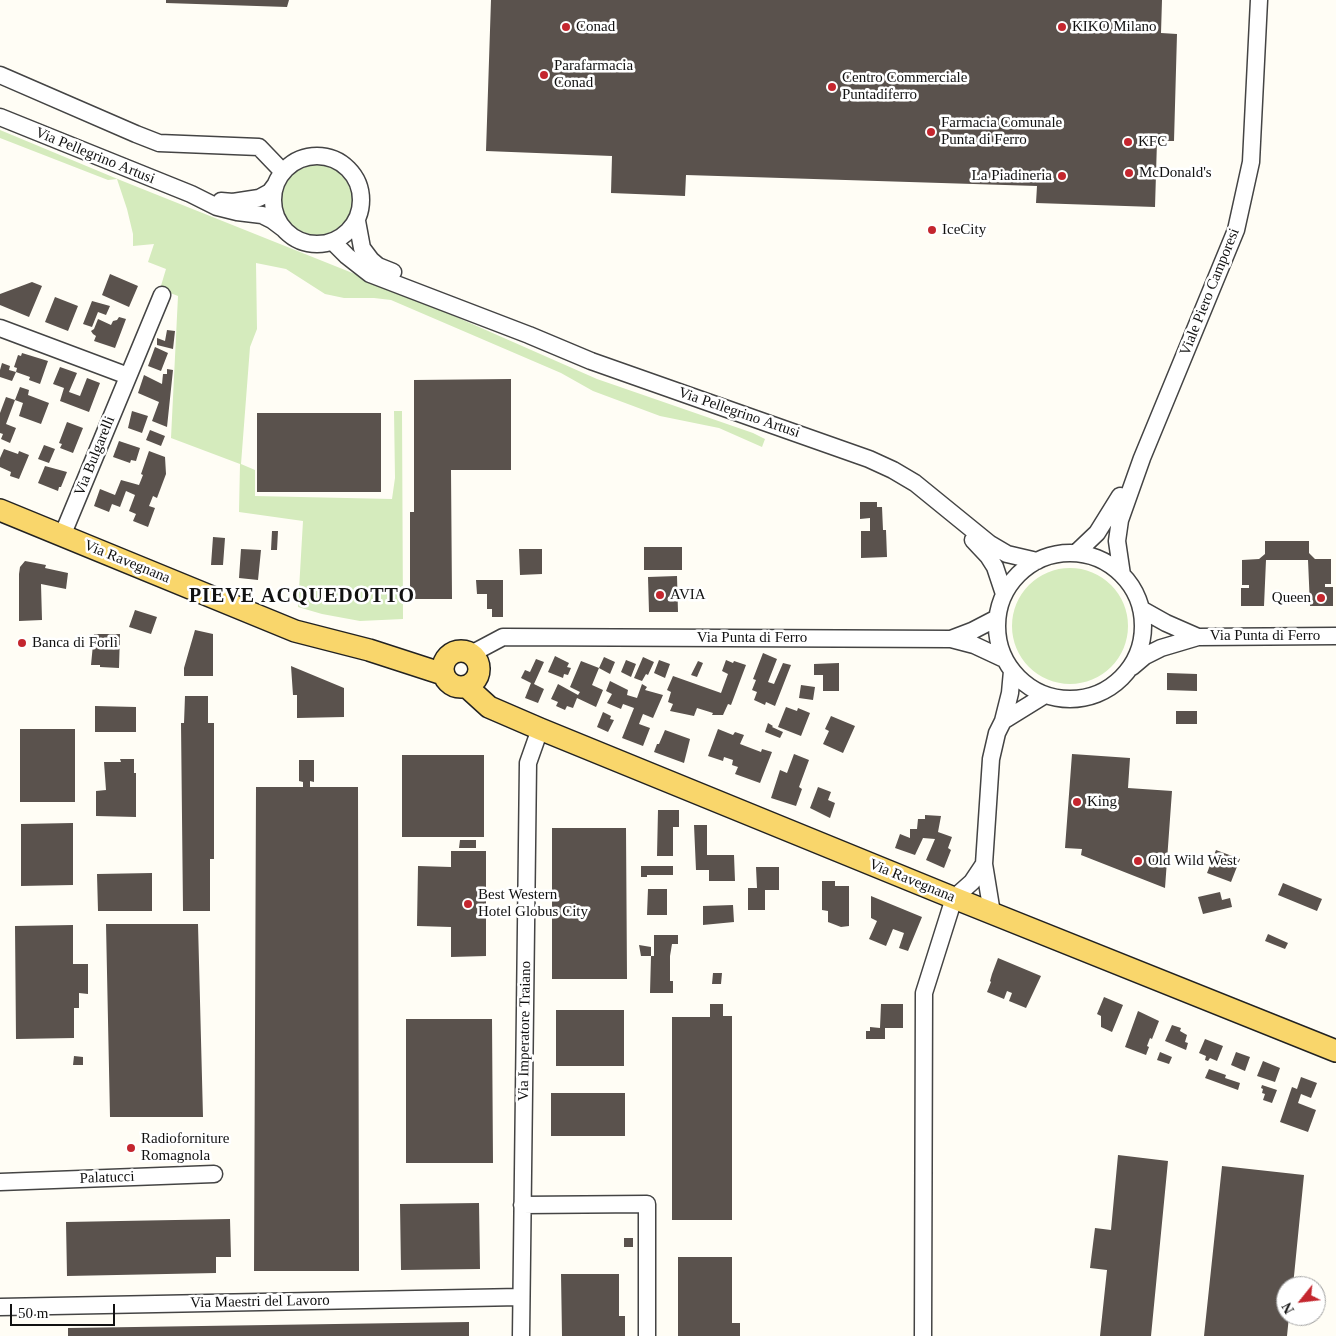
<!DOCTYPE html>
<html>
<head>
<meta charset="utf-8">
<style>
  body { margin:0 }
  #map { position:relative; width:1336px; height:1336px; overflow:hidden; background:#fffdf5; font-family:"Times New Roman",serif }
  canvas { display:block }
  .north { position:absolute; left:1276px; top:1276px; width:50px; height:50px; box-sizing:border-box; background:#fff; border:1px solid #a0a0a0; border-radius:50%; rotate:241deg; font-size:14px; font-weight:700; line-height:20px; text-align:center; color:#111 }
  .north::after { content:''; display:block; margin:auto; width:18px; height:22px; background:#c4262e; clip-path:polygon(50% 0,100% 100%,50% 72%,0 100%) }
  .scale { position:absolute; left:10px; top:1304px; width:105px; height:22px; box-sizing:border-box; border:2px solid #111; border-top:0; padding-left:6px; font-size:15px; line-height:18px; white-space:nowrap; color:#111; -webkit-text-stroke:4px #fff; paint-order:stroke }
</style>
</head>
<body>
<div id="map">
<canvas width="1336" height="1336"></canvas>
<div class="north">N</div>
<div class="scale">50 m</div>
</div>
<script>
const ctx = document.querySelector('canvas').getContext('2d');
ctx.lineJoin = 'round';
function fillPath(path, color) {
  ctx.fillStyle = color;
  ctx.fill(path, 'evenodd');
}
function poly(rows) {
  const path = new Path2D();
  for (const r of rows) {
    if (r.length === 3) {
      path.moveTo(r[0] + r[2], r[1]);
      path.arc(r[0], r[1], r[2], 0, 2 * Math.PI);
      continue;
    }
    path.moveTo(r[0], r[1]);
    for (let i = 2; i < r.length; i += 2) path.lineTo(r[i], r[i + 1]);
  }
  return path;
}
function trace(path, color, width, dash) {
  ctx.strokeStyle = color;
  ctx.lineWidth = width;
  ctx.lineCap = dash ? 'butt' : 'round';
  ctx.setLineDash(dash || []);
  ctx.stroke(path);
}
function write(font, color, halo, rows, align = 'center') {
  ctx.font = font + ' "Times New Roman",serif';
  ctx.lineWidth = 5;
  ctx.setLineDash([]);
  ctx.textBaseline = 'middle';
  ctx.strokeStyle = halo;
  ctx.fillStyle = color;
  for (const [text, x, y, turn = 0] of rows) {
    ctx.save();
    ctx.translate(x, y);
    ctx.rotate((+turn || 0) * Math.PI / 180);
    ctx.textAlign = isNaN(turn) ? turn : align;
    if (halo) ctx.strokeText(text, 0, 0);
    ctx.fillText(text, 0, 0);
    ctx.restore();
  }
}
fillPath(poly([
  [0,130,120,180,395,290,597,379,753,433,765,439,762,447,719,428,660,416,593,391,561,373,391,300,374,298,344,298,325,294,286,269,256,263,257,329,250,347,241,464,255,470,255,496,392,499,395,478,394,411,402,411,403,619,360,621,322,614,298,607,303,521,239,512,240,464,171,438,178,296,160,289,166,269,148,262,154,244,133,246,133,234,127,209,117,179,108,180,0,138],
  [317,200,35],
  [1070,626,58]
]), '#d5ebbd');
fillPath(poly([
  [166,0,289,0,287,7,166,3],
  [491,0,1162,0,1161,33,1177,34,1174,141,1157,141,1155,207,1036,203,1037,186,686,175,685,196,611,193,612,156,486,151],
  [110,274,138,286,129,307,102,295],
  [32,282,42,286,29,317,0,305,0,294],
  [55,297,78,306,68,331,45,322],
  [92,301,110,306,106,315,98,312,92,327,83,324],
  [119,317,126,319,115,348,94,341,96,336,93,334,91,331,94,329,98,319,111,325,113,321,117,320],
  [167,330,175,331,173,349,157,345,157,338,165,341],
  [155,347,168,353,161,371,148,366],
  [22,353,48,361,40,384,29,380,30,377,16,372,12,381,0,377,0,370,2,363,10,366,9,370,16,372,17,368,14,367,18,355,21,356],
  [60,367,77,373,69,392,80,396,87,378,100,383,89,412,60,401,64,388,53,384],
  [167,369,173,370,167,427,152,421,159,402,138,393,144,375,162,384,163,374,167,374],
  [511,379,511,470,451,470,452,599,410,599,410,512,414,512,414,380],
  [20,387,29,390,28,395,49,403,41,424,19,416,23,403,15,400],
  [6,397,15,400,6,424,16,428,10,443,1,439,3,434,0,433,0,413],
  [132,411,148,416,142,433,128,428],
  [257,413,381,413,381,492,257,492],
  [67,422,83,428,73,453,60,448,62,444,59,443],
  [150,430,165,436,161,446,146,440],
  [119,441,140,448,136,461,131,460,130,463,113,457],
  [44,445,55,449,49,463,38,459],
  [4,449,18,454,19,451,29,455,19,479,10,476,11,472,0,467,0,458],
  [149,451,165,457,166,474,157,498,153,496,149,506,155,508,148,527,133,521,136,514,129,511,135,495,126,491,120,507,112,504,109,512,94,506,100,489,115,495,121,480,139,485,143,475,141,474],
  [45,466,67,472,61,487,59,487,58,491,38,483],
  [860,502,877,502,877,507,882,507,883,530,886,530,887,557,861,558,861,531,870,531,870,518,860,519],
  [272,531,278,531,277,550,271,550],
  [213,537,225,538,223,565,211,565],
  [1265,541,1309,541,1309,553,1315,559,1331,559,1331,584,1325,584,1325,587,1333,587,1333,606,1310,606,1308,560,1266,560,1264,606,1241,606,1241,588,1249,588,1249,585,1242,585,1242,560,1259,559,1265,554],
  [644,547,682,547,682,570,644,570],
  [241,549,261,550,258,580,239,578],
  [519,549,542,549,542,574,520,575],
  [25,561,46,565,45,568,68,573,66,589,41,584,42,620,19,621,19,574,20,567],
  [677,576,678,612,649,612,648,577],
  [476,580,503,580,503,617,492,617,492,609,487,609,487,594,477,594],
  [135,610,157,617,151,634,129,627],
  [195,630,213,634,213,676,184,676,184,668],
  [94,634,120,634,119,668,100,667,100,665,91,665],
  [763,653,777,659,768,682,774,684,783,663,791,665,775,706,766,702,765,705,754,700,757,692,752,690,756,680,753,679],
  [555,656,569,663,567,667,571,668,568,675,564,674,563,678,548,672],
  [604,657,615,662,610,674,599,668,592,685,603,690,596,707,577,698,573,708,567,706,565,710,556,706,558,702,551,699,558,684,578,695,580,692,570,687,581,661,599,668],
  [643,657,654,662,648,675,646,674,642,681,634,678],
  [536,659,544,662,534,684,544,689,538,703,525,698,531,683,521,678,525,670,530,672],
  [626,660,636,664,631,677,621,672],
  [659,660,670,664,665,678,654,673],
  [726,660,733,663,734,661,746,665,731,705,728,704,723,715,712,715,713,713,697,708,694,716,670,711,673,704,668,702,671,692,667,690,673,676,721,693,728,674,722,671],
  [698,661,703,663,697,677,691,675],
  [839,663,839,691,823,691,823,675,814,675,814,664],
  [291,666,344,688,344,717,297,718,297,695,293,695],
  [1167,673,1197,674,1197,691,1167,690],
  [610,681,628,690,627,695,637,698,642,684,647,687,645,690,663,695,653,718,643,714,639,724,650,728,643,746,622,738,634,708,623,704,621,709,607,703,612,694,606,691],
  [801,685,815,687,813,700,799,698],
  [185,696,208,696,208,723,214,723,214,859,210,859,210,911,183,911,181,723,184,723],
  [95,706,136,707,136,732,95,732],
  [786,707,797,711,798,708,810,713,801,736,778,727],
  [1176,711,1197,711,1197,724,1176,724],
  [603,712,611,716,610,719,614,720,608,732,597,727],
  [831,716,855,726,843,753,823,744,829,731,825,729],
  [768,723,773,726,772,727,783,732,780,738,765,732],
  [20,729,75,729,75,802,20,802],
  [718,729,733,735,735,732,744,735,740,744,761,752,762,749,772,752,760,783,735,774,738,767,732,765,733,760,724,757,723,761,708,756],
  [665,730,690,739,684,763,654,752,657,744,659,744],
  [794,754,809,760,799,787,802,789,796,806,771,798,780,770,787,773],
  [1072,754,1130,758,1128,788,1172,791,1165,888,1081,855,1082,849,1065,848],
  [402,755,484,755,484,837,402,837],
  [120,759,134,759,134,773,136,773,136,817,96,816,96,791,106,790,104,762,121,762],
  [299,760,314,760,314,782,310,781,310,787,358,787,359,1271,254,1271,256,787,303,787,303,782,299,781],
  [818,787,831,792,828,800,835,803,830,818,810,808],
  [658,810,679,810,679,827,673,827,673,856,657,856],
  [925,815,941,816,938,832,952,837,948,848,951,850,944,868,926,860,935,839,923,838,915,855,895,848,900,834,910,838,910,829,917,829,918,819,925,819],
  [73,823,73,885,21,886,21,824],
  [694,825,707,825,707,855,734,855,735,881,709,881,709,870,696,870],
  [552,828,626,828,627,979,552,979],
  [460,840,476,840,476,848,459,848],
  [1216,850,1240,859,1231,882,1207,873],
  [451,851,486,851,486,896,483,896,484,900,486,900,486,907,483,907,483,911,486,911,486,956,451,957,451,927,417,926,418,866,451,867],
  [641,866,673,866,673,875,647,875,647,877,641,877],
  [756,867,779,867,779,890,765,890,765,910,748,910,748,888,757,888],
  [152,873,152,911,98,911,97,874],
  [822,881,835,881,835,886,849,886,849,926,841,927,828,922,828,911,822,910],
  [1283,883,1322,899,1317,911,1278,895],
  [648,889,667,889,667,915,647,915],
  [1220,892,1222,900,1230,898,1232,907,1203,914,1198,897],
  [871,896,922,917,908,951,899,948,904,933,893,929,886,946,869,939,877,921,871,918],
  [733,905,734,922,703,925,703,906],
  [106,924,198,924,203,1117,110,1117],
  [73,925,73,964,88,964,88,994,79,993,79,1008,74,1008,74,1038,16,1039,15,926],
  [1268,934,1288,943,1285,949,1265,941],
  [654,935,678,935,678,944,672,944,670,956,670,981,673,981,673,993,650,993,651,956,654,956],
  [639,945,651,947,651,956,641,956],
  [998,958,1041,976,1026,1008,1009,1001,1012,993,1007,991,1004,999,987,992,991,982,990,981,992,974],
  [713,973,722,973,721,984,712,984],
  [1104,997,1123,1005,1112,1032,1101,1027,1101,1016,1097,1014],
  [710,1004,723,1004,723,1016,732,1016,732,1220,672,1220,672,1017,710,1017],
  [881,1004,903,1004,903,1028,885,1028,885,1039,866,1039,866,1031,870,1031,870,1027,880,1028],
  [556,1010,624,1010,624,1066,556,1066],
  [1138,1011,1159,1021,1152,1039,1150,1038,1147,1046,1149,1047,1146,1055,1125,1047],
  [406,1019,492,1019,493,1163,406,1163],
  [1172,1025,1181,1028,1180,1031,1187,1035,1185,1042,1188,1043,1186,1050,1165,1041],
  [1205,1039,1223,1046,1217,1061,1210,1058,1208,1061,1205,1060,1206,1056,1199,1053],
  [1160,1052,1172,1057,1169,1064,1157,1060],
  [1236,1052,1250,1057,1245,1071,1231,1065],
  [74,1056,83,1057,83,1065,73,1065],
  [1263,1061,1280,1068,1275,1082,1257,1076],
  [1209,1069,1226,1075,1225,1078,1240,1083,1238,1090,1205,1078],
  [1301,1077,1317,1083,1311,1098,1301,1094,1298,1103,1316,1110,1308,1132,1280,1122,1292,1087,1297,1089],
  [1262,1085,1277,1090,1272,1103,1263,1100,1265,1094,1262,1093,1263,1089,1261,1088],
  [551,1093,625,1093,625,1136,551,1136],
  [1118,1155,1168,1161,1151,1336,1100,1336,1107,1270,1090,1268,1095,1228,1111,1230],
  [1222,1166,1304,1175,1293,1286,1286,1286,1286,1316,1289,1316,1287,1336,1204,1336],
  [479,1203,480,1269,401,1270,400,1204],
  [230,1219,231,1257,216,1257,216,1273,67,1276,66,1222],
  [624,1238,633,1238,633,1247,624,1247],
  [678,1257,732,1257,732,1323,740,1323,740,1336,678,1336],
  [561,1274,619,1274,619,1316,625,1316,625,1336,562,1336],
  [469,1322,469,1336,68,1336,68,1328]
]), '#5a524d');
const minor = poly([
  [0,75,136,134,159,143,259,147,283,172],
  [0,117,191,194,217,207,237,212,262,215,272,220,284,229],
  [317,200,44],
  [221,201,233,202,259,198,270,192,276,184],
  [357,221,362,248,371,260,378,266,393,272],
  [333,242,347,256,370,274,529,335,591,361,869,459,893,470,915,483,990,544,1007,554,1037,561],
  [0,328,128,376],
  [62,536,162,295],
  [973,540,988,556,995,567,1004,594],
  [1070,626,73],
  [1076,553,1097,533,1120,496],
  [1122,575,1117,541,1120,520,1142,458,1236,230,1251,162,1259,0],
  [1141,609,1166,623,1198,637,1336,636],
  [951,639,974,645,1004,659],
  [471,654,503,637,951,639,972,631,997,618],
  [1132,667,1145,656,1161,648,1198,637],
  [1003,721,1045,695],
  [992,913,984,864,991,759,997,733,1003,721,1010,693,1012,671],
  [0,1182,214,1174],
  [522,1205,647,1204,647,1336],
  [0,1307,520,1297],
  [521,1336,528,763,540,729],
  [923,1336,924,993,954,898,972,882,984,864]
]);
const major = poly([
  [0,510,295,631,369,650,443,674],
  [461,669,18],
  [467,687,489,707,540,729,954,898,1336,1051]
]);
trace(minor, '#444', 19);
trace(major, '#222', 24);
trace(minor, '#fff', 16);
trace(major, '#f9d66b', 21);
for (const [x, y, r, color] of [
  [566,27,5,"#c4262e"],
  [1062,27,5,"#c4262e"],
  [544,75,5,"#c4262e"],
  [832,87,5,"#c4262e"],
  [931,132,5,"#c4262e"],
  [1128,142,5,"#c4262e"],
  [1129,173,5,"#c4262e"],
  [1062,176,5,"#c4262e"],
  [932,230,5,"#c4262e"],
  [660,595,5,"#c4262e"],
  [1321,598,5,"#c4262e"],
  [22,643,5,"#c4262e"],
  [1077,802,5,"#c4262e"],
  [1138,861,5,"#c4262e"],
  [468,904,5,"#c4262e"],
  [131,1148,5,"#c4262e"]
]) {
  const dot = new Path2D();
  dot.arc(x, y, r, 0, 2 * Math.PI);
  ctx.fillStyle = color;
  ctx.fill(dot);
  trace(dot, '#fff', 2);
}
write('15px', '#111', '#fff', [
  ["Conad",576,27],
  ["KIKO Milano",1072,27],
  ["Parafarmacia",554,66],
  ["Conad",554,83],
  ["Centro Commerciale",842,78],
  ["Puntadiferro",842,95],
  ["Farmacia Comunale",941,123],
  ["Punta di Ferro",941,140],
  ["KFC",1138,142],
  ["McDonald's",1139,173],
  ["La Piadineria",1052,176,"right"],
  ["IceCity",942,230],
  ["AVIA",670,595],
  ["Queen",1311,598,"right"],
  ["Banca di Forlì",32,643],
  ["King",1087,802],
  ["Old Wild West",1148,861],
  ["Best Western",478,895],
  ["Hotel Globus City",478,912],
  ["Radioforniture",141,1139],
  ["Romagnola",141,1156]
], 'left');
write('15px', '#111', '#fff', [
  ["Via Pellegrino Artusi",95,156,22],
  ["Viale Piero Camporesi",1210,292,-68],
  ["Via Pellegrino Artusi",739,413,19],
  ["Via Bulgarelli",95,456,-68],
  ["Via Ravegnana",127,562,22],
  ["Via Punta di Ferro",1265,636],
  ["Via Punta di Ferro",752,638],
  ["Via Ravegnana",912,881,22],
  ["Via Imperatore Traiano",525,1031,-89],
  ["Palatucci",107,1178,-2],
  ["Via Maestri del Lavoro",260,1302,-1]
]);
ctx.letterSpacing = '1px';
write('bold 20px', '#111', '#fff', [
  ["PIEVE ACQUEDOTTO",302,597]
]);
ctx.letterSpacing = '0px';
</script>
</body>
</html>
